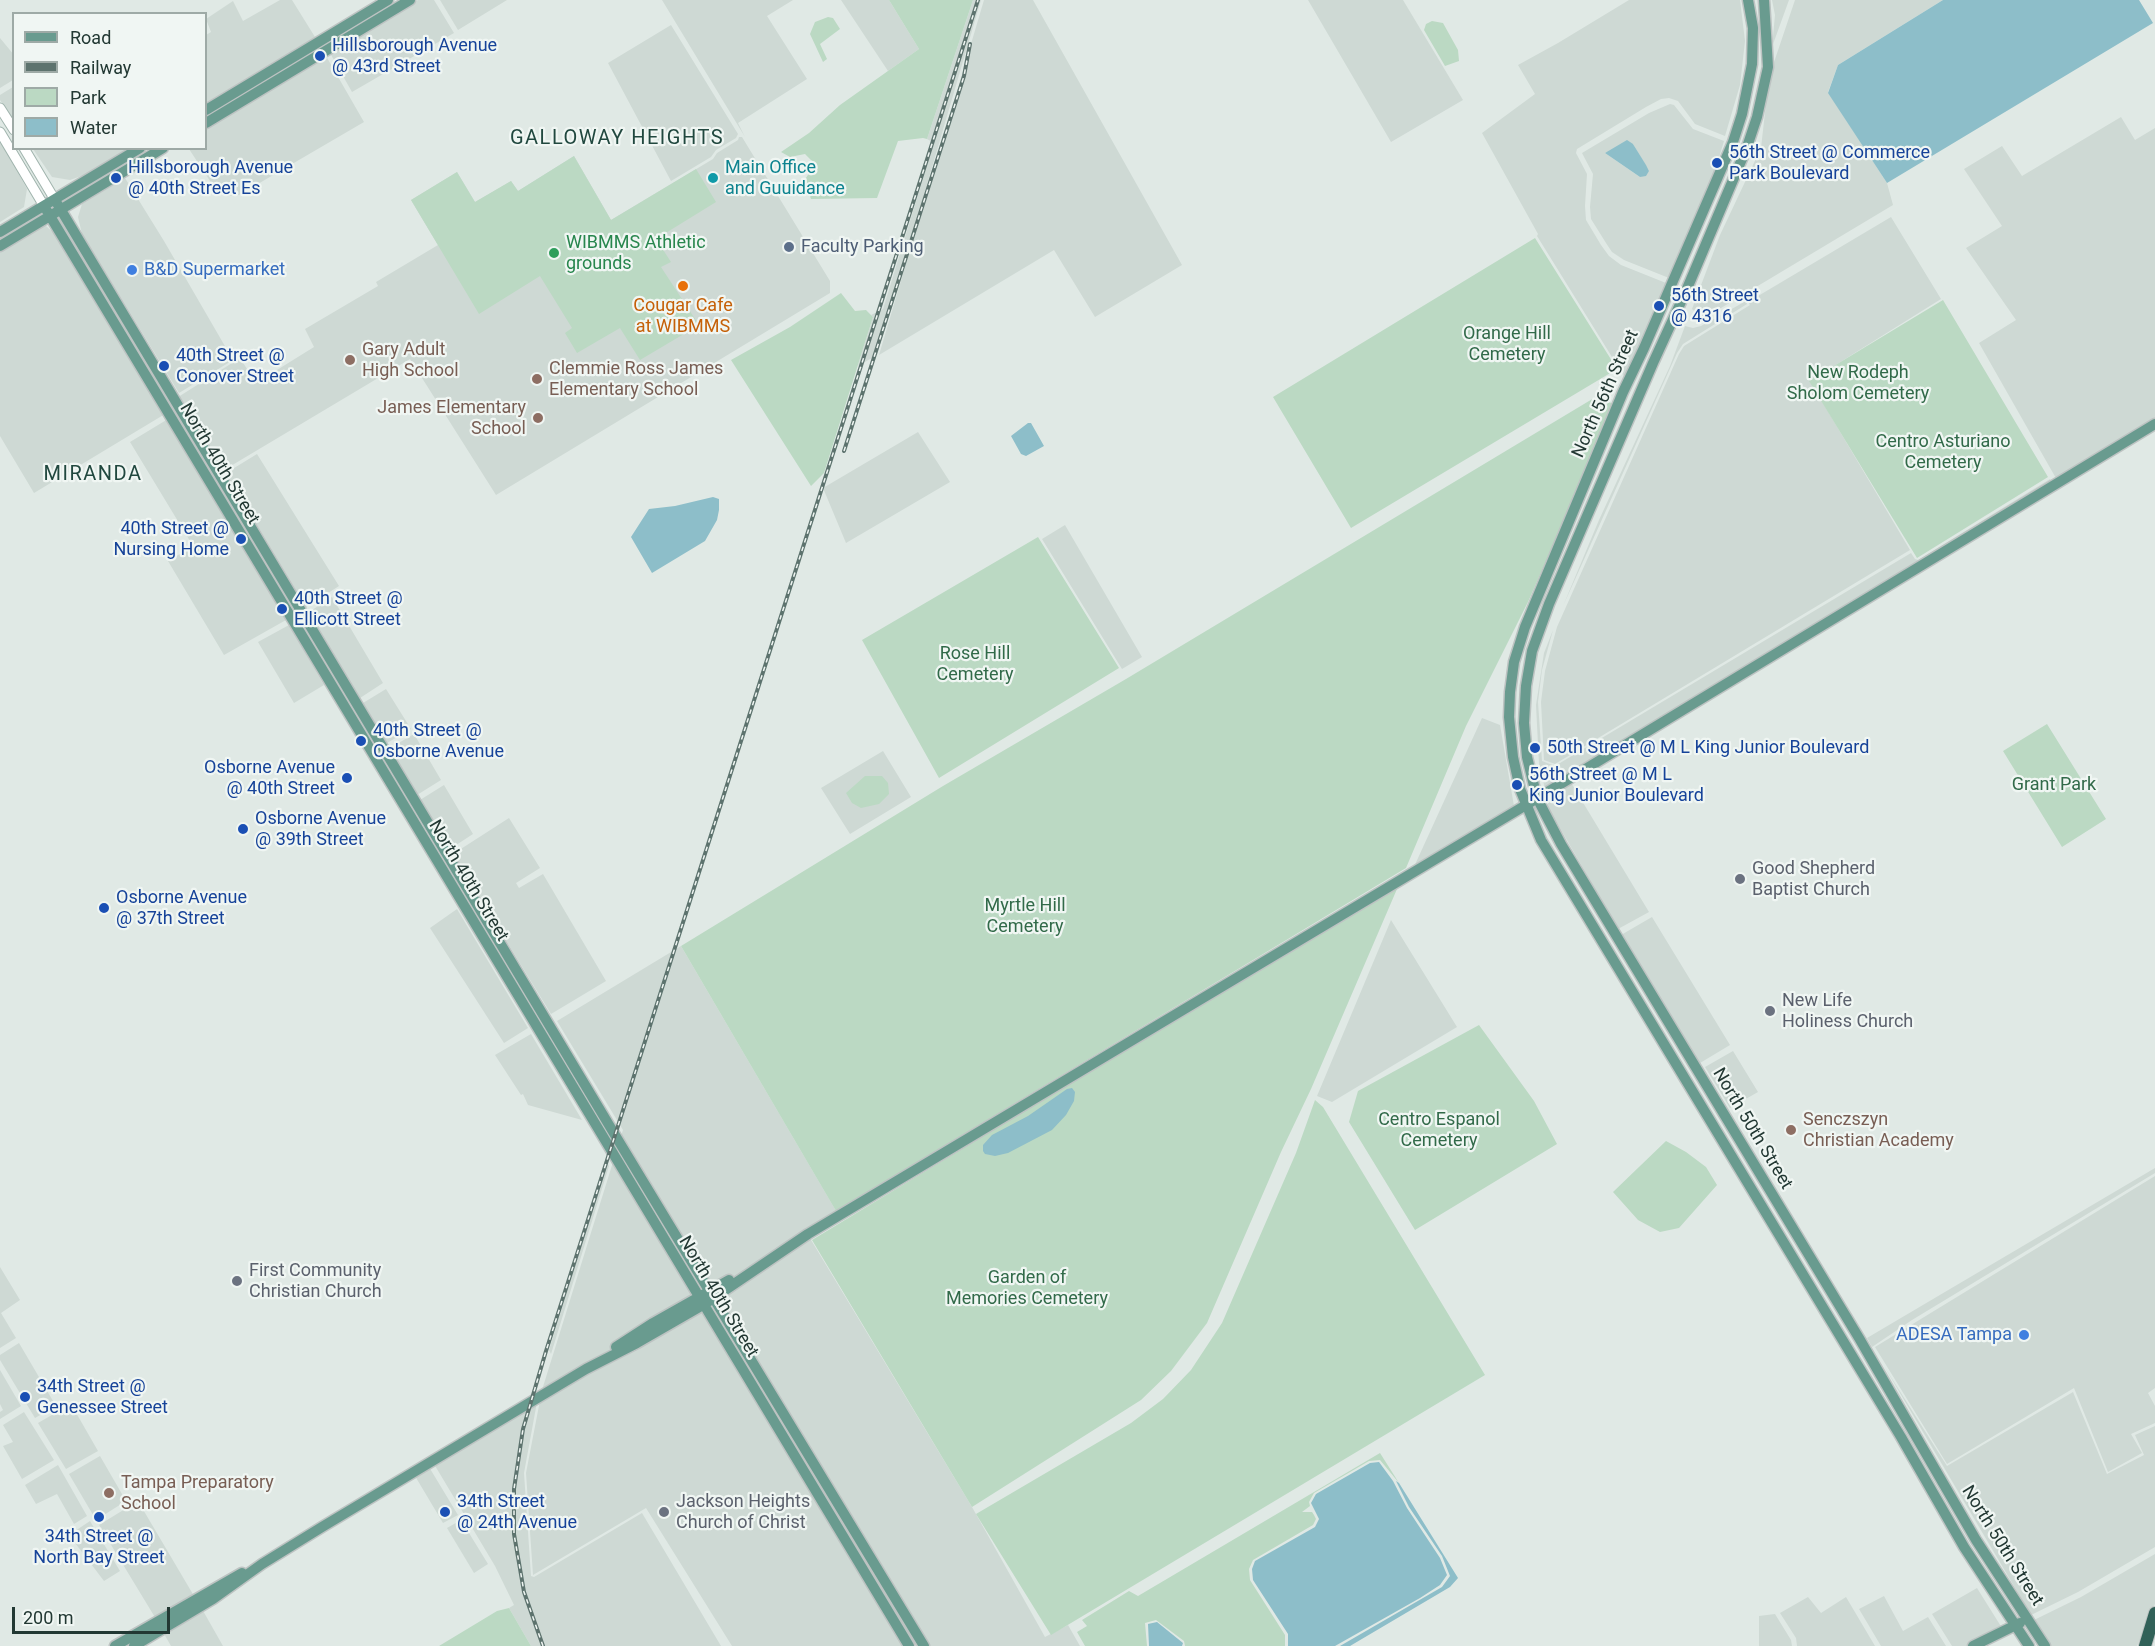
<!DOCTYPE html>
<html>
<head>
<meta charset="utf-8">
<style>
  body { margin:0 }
  #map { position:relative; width:2155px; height:1646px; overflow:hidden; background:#e0e9e5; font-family:Roboto,sans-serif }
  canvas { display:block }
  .legend { position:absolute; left:12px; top:12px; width:195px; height:138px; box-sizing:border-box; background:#f0f6f3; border:2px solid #9eaaa6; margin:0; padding:8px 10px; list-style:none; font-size:18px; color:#223833 }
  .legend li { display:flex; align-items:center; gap:12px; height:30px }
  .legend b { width:30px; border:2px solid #9eaaa6 }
  .scale { position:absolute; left:12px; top:1607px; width:158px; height:27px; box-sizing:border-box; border:3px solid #223833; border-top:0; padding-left:8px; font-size:18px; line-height:21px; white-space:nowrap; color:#223833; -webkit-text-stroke:4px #f0f6f3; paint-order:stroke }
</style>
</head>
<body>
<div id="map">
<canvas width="2155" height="1646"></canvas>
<ul class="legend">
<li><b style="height:8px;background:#699b8f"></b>Road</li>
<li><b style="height:8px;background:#5d736e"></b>Railway</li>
<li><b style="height:16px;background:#bbd9c3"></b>Park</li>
<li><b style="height:16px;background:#8dbec9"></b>Water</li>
</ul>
<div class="scale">200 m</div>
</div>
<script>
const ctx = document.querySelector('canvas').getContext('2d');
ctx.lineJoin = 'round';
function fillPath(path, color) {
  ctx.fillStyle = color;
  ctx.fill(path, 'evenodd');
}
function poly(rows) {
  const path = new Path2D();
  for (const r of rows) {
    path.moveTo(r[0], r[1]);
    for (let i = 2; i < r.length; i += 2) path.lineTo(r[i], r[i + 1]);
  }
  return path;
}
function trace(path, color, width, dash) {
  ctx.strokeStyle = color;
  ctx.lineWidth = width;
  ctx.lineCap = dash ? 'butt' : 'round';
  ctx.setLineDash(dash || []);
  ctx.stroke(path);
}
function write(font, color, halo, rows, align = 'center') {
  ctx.font = font + ' Roboto,sans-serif';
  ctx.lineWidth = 4.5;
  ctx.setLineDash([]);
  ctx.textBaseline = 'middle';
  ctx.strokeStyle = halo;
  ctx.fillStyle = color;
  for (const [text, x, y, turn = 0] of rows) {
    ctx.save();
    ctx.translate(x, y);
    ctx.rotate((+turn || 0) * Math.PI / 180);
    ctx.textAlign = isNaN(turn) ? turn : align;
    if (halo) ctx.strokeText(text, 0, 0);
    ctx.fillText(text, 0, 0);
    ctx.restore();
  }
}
fillPath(poly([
  [280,0,292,0,315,37,206,103,206,35,211,32,206,19,233,1,243,21],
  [418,0,434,0,454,33,352,92,330,53],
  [440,0,507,0,458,30],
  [662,0,793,0,767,16,807,79,738,123,745,137],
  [841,0,889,0,919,49,888,71],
  [973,0,981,0,877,355,858,366,873,317,871,315,883,309,934,143,927,139],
  [984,0,1033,0,1182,265,1095,317,1054,250,879,355],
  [1308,0,1403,0,1463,100,1391,142],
  [1629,0,1740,0,1745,41,1740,85,1725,136,1695,124,1678,101,1669,98,1661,99,1646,107,1577,149,1576,153,1587,174,1585,206,1586,220,1601,245,1609,256,1621,265,1666,283,1625,378,1537,236,1538,234,1482,133,1535,94,1518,65,1558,43],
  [1772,0,1789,0,1772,47,1775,15],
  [1795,0,1943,0,1838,65,1828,92,1887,183,1893,205,1711,314,1700,316,1692,309,1720,235,1761,148,1769,77],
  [671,25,738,134,736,138,716,150,711,157,671,181,608,63],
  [0,38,14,55,13,80,0,88],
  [326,56,364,122,239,195,226,196,214,187,189,149,206,148,206,129],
  [13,87,13,120,0,100,0,95],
  [1670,104,1674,105,1693,129,1724,141,1715,171,1669,278,1624,260,1612,252,1606,243,1591,219,1590,207,1593,174,1582,153,1649,113],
  [1633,144,1649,171,1640,177,1605,153],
  [2121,117,2135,140,2155,128,2155,420,2057,480,1979,343,2016,320,1966,248,2002,226,1964,169,2002,146,2022,176],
  [739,137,742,137,830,281,830,293,496,495,410,359,219,473,175,399,240,358,256,383,314,347,305,329,378,286,376,282,438,245,411,200,457,172,475,202,511,181,518,191,574,156,611,220,713,159,717,153,738,140],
  [0,140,27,189,24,207,0,222],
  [33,149,129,149,87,174,70,180,52,177],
  [125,178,164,241,233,360,179,393,82,234,78,217,82,204],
  [1891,217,1941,299,1810,381,1910,550,1555,764,1544,760,1541,702,1545,671,1557,627,1679,354,1684,346,1750,305,1748,302],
  [45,225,56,235,165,414,34,493,0,436,0,252],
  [1746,301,1747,304,1683,344,1677,353,1563,606,1599,520,1670,366,1685,326,1693,328,1701,326],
  [168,419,286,620,224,655,168,561,193,546,130,442],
  [918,432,950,482,846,543,823,488],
  [257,454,339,586,306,607,226,473],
  [2050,479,2052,483,1545,789,1539,764,1536,705,1544,653,1553,630,1542,670,1538,702,1542,761,1555,766,1911,553,1915,559,1918,560],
  [1065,525,1142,657,1122,669,1042,539],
  [332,597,383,683,360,698,309,612],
  [289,625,324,685,294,703,258,642],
  [386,689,411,729,387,743,363,703],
  [1482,718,1500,725,1514,806,1413,869],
  [414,734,441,780,417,795,390,748],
  [883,751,911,797,850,834,821,788],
  [1570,781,1649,912,1618,929,1549,809,1546,796],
  [444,785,473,834,450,849,420,800],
  [509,818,540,868,516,883,519,888,543,874,606,981,551,1014,453,854],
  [457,909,528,1028,504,1043,430,928],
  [1652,917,1730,1045,1700,1063,1687,1049,1621,935],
  [1391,920,1457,1027,1332,1102,1317,1096],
  [681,946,839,1216,808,1235,972,1507,1045,1637,1068,1625,1080,1646,732,1646,646,1508,533,1575,526,1473,542,1390,623,1130,557,1021],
  [531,1034,582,1120,528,1105,523,1094,521,1095,495,1055],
  [1733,1051,1758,1092,1730,1108,1705,1067],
  [607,1162,609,1166,551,1354,549,1350],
  [2155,1168,2155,1173,1912,1320,1872,1347,1867,1338],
  [2155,1176,2155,1388,2148,1393,2155,1406,2155,1423,2131,1434,2142,1453,2108,1472,2074,1388,1947,1464,1875,1347],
  [0,1267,20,1300,1,1313,16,1338,0,1348],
  [19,1343,56,1406,35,1418,0,1360,0,1355],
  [1884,1366,1947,1466,2073,1392,2107,1474,2144,1455,2135,1435,2155,1426,2155,1547,2078,1592,2031,1615],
  [0,1370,21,1406,0,1419,0,1412,3,1410,0,1404],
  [537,1402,524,1473,531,1576,534,1577,642,1513,721,1646,531,1646,509,1608,514,1605,495,1566,434,1464],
  [71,1404,98,1451,66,1469,38,1423],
  [24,1412,54,1460,22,1479,3,1446,13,1442,3,1425],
  [100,1456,126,1501,96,1520,69,1474],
  [58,1465,87,1516,74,1524,57,1494,36,1504,25,1485],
  [429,1467,458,1515,443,1523,415,1476],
  [138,1501,194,1596,156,1619,99,1525],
  [461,1520,488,1564,474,1573,447,1528],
  [90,1521,120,1571,104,1581,69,1535],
  [2155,1554,2155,1604,2137,1646,2050,1646,2034,1620,2081,1597],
  [1977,1588,2002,1628,1966,1646,1952,1646,1932,1614],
  [1884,1596,1903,1631,1928,1617,1946,1646,1881,1646,1859,1609],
  [1808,1597,1821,1613,1846,1597,1875,1646,1797,1646,1796,1638,1780,1613],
  [202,1609,223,1646,171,1646,163,1632],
  [1775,1614,1791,1640,1792,1646,1759,1646,1759,1616]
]), '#ced9d4');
fillPath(poly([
  [889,0,973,0,927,139,923,138,898,141,877,198,811,199,804,181,815,164,805,154,790,157,781,152,809,133,840,105,919,49],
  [828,17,833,18,840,29,820,44,827,59,823,62,810,34,815,22],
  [1432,21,1443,23,1458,50,1459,61,1445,66,1424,30,1426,24],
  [574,156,611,220,696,169,716,202,656,239,671,262,661,267,699,325,640,360,620,328,577,353,565,333,572,328,540,276,479,314,411,200,457,172,475,202,511,181,518,191],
  [1535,238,1617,369,1351,528,1273,397],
  [841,293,855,311,866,310,873,317,824,473,811,486,731,360,790,327],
  [1943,300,2048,477,1917,558,1809,381],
  [1594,398,1615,404,1528,602,1466,726,1406,868,836,1211,681,946,943,786,1126,679],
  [1038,537,1119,668,939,778,862,640],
  [2047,724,2106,819,2062,847,2003,751],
  [865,776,882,776,888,783,889,794,879,804,861,808,852,803,846,793],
  [1392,888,1397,889,1311,1089,1281,1152,1207,1323,1171,1371,1141,1400,972,1507,812,1240],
  [1479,1025,1534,1101,1557,1144,1415,1230,1349,1122,1358,1091],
  [1315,1100,1323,1107,1485,1375,1051,1635,976,1514,1131,1423,1163,1399,1191,1370,1222,1323,1296,1153],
  [1666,1141,1686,1152,1706,1167,1717,1185,1679,1228,1660,1232,1638,1220,1613,1192],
  [1380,1453,1399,1483,1380,1460,1369,1461,1314,1493,1309,1502,1310,1506,1302,1512,1312,1512,1314,1515,1316,1519,1313,1525,1253,1560,1249,1569,1250,1580,1285,1635,1285,1646,1185,1646,1184,1641,1156,1620,1145,1623,1147,1646,1085,1646,1077,1632,1087,1626,1082,1620,1129,1591,1138,1596],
  [509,1608,531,1646,439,1646,497,1611]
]), '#bbd9c3');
fillPath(poly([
  [1943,0,2139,0,2153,23,1887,183,1828,93,1838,65],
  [1627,140,1633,144,1646,165,1649,171,1646,176,1640,177,1605,153],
  [1028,423,1031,423,1044,446,1026,456,1021,454,1011,436],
  [713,497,719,499,719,510,717,520,705,541,652,573,631,537,649,509,675,506],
  [1072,1088,1075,1092,1074,1101,1066,1115,1052,1130,1008,1153,995,1156,985,1154,983,1151,983,1145,992,1135,1028,1116,1067,1089],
  [1379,1462,1393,1481,1407,1508,1440,1558,1447,1575,1440,1585,1420,1598,1335,1646,1288,1646,1288,1634,1253,1580,1252,1569,1255,1561,1315,1527,1319,1519,1311,1503,1316,1494,1370,1463],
  [1396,1481,1399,1483,1458,1578,1450,1587,1350,1646,1340,1646,1442,1587,1450,1576,1442,1556,1409,1507],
  [1157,1622,1183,1643,1182,1646,1149,1646,1148,1624]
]), '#8dbec9');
const secondary = poly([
  [0,108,14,130],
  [0,132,44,206],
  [24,148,55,200]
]);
const primary = poly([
  [1748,0,1753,28,1752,64,1742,114,1733,142,1644,348,1623,392,1525,627,1514,662,1510,692,1509,717,1513,757,1520,789,1541,840,1901,1437,1964,1547,2029,1646],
  [1764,0,1768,67,1757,117,1747,147,1686,291,1653,363,1549,604,1532,651,1526,686,1524,723,1527,757,1537,798,1561,844,1859,1338,1976,1540,2045,1646],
  [206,110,388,0],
  [206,123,410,0],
  [55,200,615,1135,924,1646],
  [44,206,909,1646],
  [0,232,140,148],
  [0,246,163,148],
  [616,1347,653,1323,729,1280],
  [115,1646,242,1573],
  [134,1646,213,1599,262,1564,322,1527,586,1369,637,1343,703,1305,808,1234,1526,805,2155,424],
  [1973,1646,2020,1623]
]);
const highway = poly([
  [2145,1646,2155,1613]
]);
trace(secondary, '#a0b4ad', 11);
trace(primary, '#bdc3c2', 13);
trace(highway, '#bdc3c2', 14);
trace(secondary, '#fff', 9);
trace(primary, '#699b8f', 10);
trace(highway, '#316158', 12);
const rail = poly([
  [844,451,964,76,970,44],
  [543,1646,524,1592,514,1534,514,1489,523,1429,546,1351,978,0]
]);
trace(rail, '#5d736e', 4);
trace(rail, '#f0f6f3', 1.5, [4.5]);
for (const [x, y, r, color] of [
  [320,56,6,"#1a4fb4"],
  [1717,163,6,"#1a4fb4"],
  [116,178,6,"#1a4fb4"],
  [713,178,6,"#0f9aa8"],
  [789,247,6,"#5c6f8a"],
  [554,253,6,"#2e9e5b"],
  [132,270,6,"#3f7fe0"],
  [683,286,6,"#e8710a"],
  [1659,306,6,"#1a4fb4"],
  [350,360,6,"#8d6e63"],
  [164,366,6,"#1a4fb4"],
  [537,379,6,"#8d6e63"],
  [538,418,6,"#8d6e63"],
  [241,539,6,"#1a4fb4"],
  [282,609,6,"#1a4fb4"],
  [361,741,6,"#1a4fb4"],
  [1535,748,6,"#1a4fb4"],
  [347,778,6,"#1a4fb4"],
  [1517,785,6,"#1a4fb4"],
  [243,829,6,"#1a4fb4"],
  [1740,879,6,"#6b7280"],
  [104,908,6,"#1a4fb4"],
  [1770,1011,6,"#6b7280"],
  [1791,1130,6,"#8d6e63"],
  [237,1281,6,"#6b7280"],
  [2024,1335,6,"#3f7fe0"],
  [25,1397,6,"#1a4fb4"],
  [109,1493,6,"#8d6e63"],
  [445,1512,6,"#1a4fb4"],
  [664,1512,6,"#6b7280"],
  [99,1517,6,"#1a4fb4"]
]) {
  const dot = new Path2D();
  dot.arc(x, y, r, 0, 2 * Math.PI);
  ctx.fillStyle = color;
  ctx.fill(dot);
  trace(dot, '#f0f6f3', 2);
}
write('18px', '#164399', '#f0f6f3', [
  ["Hillsborough Avenue",332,46],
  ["@ 43rd Street",332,67],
  ["56th Street @ Commerce",1729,153],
  ["Park Boulevard",1729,174],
  ["Hillsborough Avenue",128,168],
  ["@ 40th Street Es",128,189],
  ["56th Street",1671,296],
  ["@ 4316",1671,317],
  ["40th Street @",176,356],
  ["Conover Street",176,377],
  ["40th Street @",229,529,"right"],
  ["Nursing Home",229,550,"right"],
  ["40th Street @",294,599],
  ["Ellicott Street",294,620],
  ["40th Street @",373,731],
  ["Osborne Avenue",373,752],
  ["50th Street @ M L King Junior Boulevard",1547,748],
  ["Osborne Avenue",335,768,"right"],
  ["@ 40th Street",335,789,"right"],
  ["56th Street @ M L",1529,775],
  ["King Junior Boulevard",1529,796],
  ["Osborne Avenue",255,819],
  ["@ 39th Street",255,840],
  ["Osborne Avenue",116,898],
  ["@ 37th Street",116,919],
  ["34th Street @",37,1387],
  ["Genessee Street",37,1408],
  ["34th Street",457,1502],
  ["@ 24th Avenue",457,1523],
  ["34th Street @",99,1537,"center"],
  ["North Bay Street",99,1558,"center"]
], 'left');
write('18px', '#0d838f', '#f0f6f3', [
  ["Main Office",725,168],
  ["and Guuidance",725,189]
], 'left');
write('18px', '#27864d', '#f0f6f3', [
  ["WIBMMS Athletic",566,243],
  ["grounds",566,264]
], 'left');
write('18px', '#4e5e75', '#f0f6f3', [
  ["Faculty Parking",801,247]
], 'left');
write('18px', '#366cbe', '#f0f6f3', [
  ["B&D Supermarket",144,270],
  ["ADESA Tampa",2012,1335,"right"]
], 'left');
write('18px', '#c56008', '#f0f6f3', [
  ["Cougar Cafe",683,306],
  ["at WIBMMS",683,327]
]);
write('18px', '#316a49', '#f0f6f3', [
  ["Orange Hill",1507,334],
  ["Cemetery",1507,355],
  ["New Rodeph",1858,373],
  ["Sholom Cemetery",1858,394],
  ["Centro Asturiano",1943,442],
  ["Cemetery",1943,463],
  ["Rose Hill",975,654],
  ["Cemetery",975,675],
  ["Grant Park",2054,785],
  ["Myrtle Hill",1025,906],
  ["Cemetery",1025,927],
  ["Centro Espanol",1439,1120],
  ["Cemetery",1439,1141],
  ["Garden of",1027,1278],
  ["Memories Cemetery",1027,1299]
]);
write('18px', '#785e54', '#f0f6f3', [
  ["Gary Adult",362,350],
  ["High School",362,371],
  ["Clemmie Ross James",549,369],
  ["Elementary School",549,390],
  ["James Elementary",526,408,"right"],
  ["School",526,429,"right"],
  ["Senczszyn",1803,1120],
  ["Christian Academy",1803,1141],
  ["Tampa Preparatory",121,1483],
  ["School",121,1504]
], 'left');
write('18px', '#223833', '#f0f6f3', [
  ["North 56th Street",1606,394,-66],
  ["North 40th Street",219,464,59],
  ["North 40th Street",468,881,59],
  ["North 50th Street",1752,1129,59],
  ["North 40th Street",718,1297,59],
  ["North 50th Street",2002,1546,58]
]);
write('18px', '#5b616d', '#f0f6f3', [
  ["Good Shepherd",1752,869],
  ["Baptist Church",1752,890],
  ["New Life",1782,1001],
  ["Holiness Church",1782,1022],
  ["First Community",249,1271],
  ["Christian Church",249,1292],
  ["Jackson Heights",676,1502],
  ["Church of Christ",676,1523]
], 'left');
ctx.letterSpacing = '1.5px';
write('20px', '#21483f', '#f0f6f3', [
  ["GALLOWAY HEIGHTS",617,139],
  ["MIRANDA",93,475]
]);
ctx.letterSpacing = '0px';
</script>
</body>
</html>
